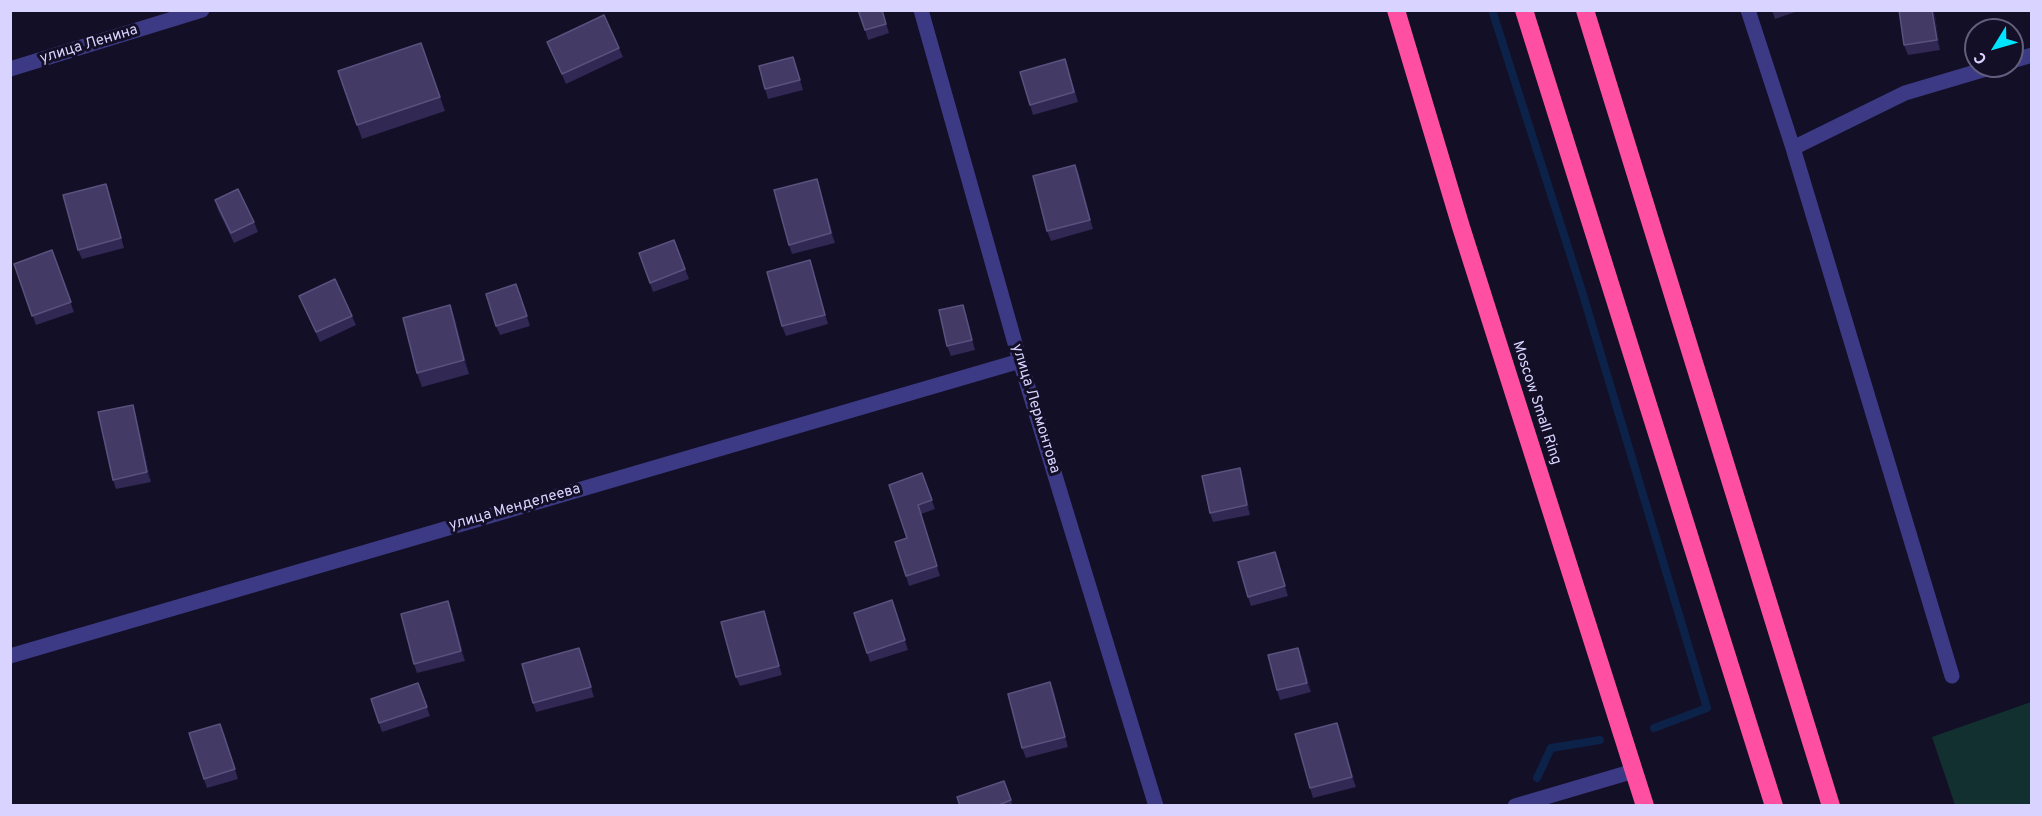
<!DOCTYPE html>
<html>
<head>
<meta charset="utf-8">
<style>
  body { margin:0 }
  #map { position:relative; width:2042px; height:816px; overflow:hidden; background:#130f26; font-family:Overpass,sans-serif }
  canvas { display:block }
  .frame { position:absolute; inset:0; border:12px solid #d9d4ff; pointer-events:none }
  .north { position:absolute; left:1964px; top:18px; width:60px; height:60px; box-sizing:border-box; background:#130f26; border:2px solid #625e7d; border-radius:50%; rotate:233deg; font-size:16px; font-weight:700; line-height:24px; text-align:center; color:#d9d4ff }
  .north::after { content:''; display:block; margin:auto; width:21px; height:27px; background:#00e5ff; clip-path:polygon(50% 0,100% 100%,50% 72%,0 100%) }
</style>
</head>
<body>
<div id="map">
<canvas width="2042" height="816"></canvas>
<div class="frame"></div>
<div class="north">С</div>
</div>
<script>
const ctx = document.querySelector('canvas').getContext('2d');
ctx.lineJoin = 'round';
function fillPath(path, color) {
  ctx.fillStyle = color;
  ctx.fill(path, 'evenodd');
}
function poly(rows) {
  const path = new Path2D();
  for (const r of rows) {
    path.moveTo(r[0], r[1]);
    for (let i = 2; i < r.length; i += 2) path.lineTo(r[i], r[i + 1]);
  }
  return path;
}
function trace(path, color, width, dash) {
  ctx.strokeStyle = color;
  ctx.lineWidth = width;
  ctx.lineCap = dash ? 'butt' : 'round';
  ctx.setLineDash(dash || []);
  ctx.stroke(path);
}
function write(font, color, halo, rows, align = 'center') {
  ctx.font = font + ' Overpass,sans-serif';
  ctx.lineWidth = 6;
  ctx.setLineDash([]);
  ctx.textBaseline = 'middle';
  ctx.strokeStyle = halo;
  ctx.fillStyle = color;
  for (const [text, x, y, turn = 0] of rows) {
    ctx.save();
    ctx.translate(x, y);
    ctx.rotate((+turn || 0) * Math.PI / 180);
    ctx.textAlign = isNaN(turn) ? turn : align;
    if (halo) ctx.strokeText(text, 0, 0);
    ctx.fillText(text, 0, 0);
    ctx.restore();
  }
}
fillPath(poly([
  [2031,702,2031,805,1955,805,1932,737]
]), '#12302f');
trace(poly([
  [1492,10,1581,288,1707,708,1654,728],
  [1537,778,1551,748,1600,740]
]), '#0c2248', 8);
trace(poly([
  [921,10,1020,361,1156,806],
  [1748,10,1793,148,1952,676],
  [2012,61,2032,55],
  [10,69,202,10],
  [1793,148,1905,93,1996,66],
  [10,656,1020,361],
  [1515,806,1634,771]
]), '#3d3a85', 15);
trace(poly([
  [1396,10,1461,227,1645,806],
  [1524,10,1774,806],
  [1585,10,1831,806]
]), '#ff4fa3', 18);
fillPath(poly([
  [882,10,889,33,868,40,865,30],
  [1772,10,1801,10,1775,19],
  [1899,10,1933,10,1935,15,1940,50,1908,55,1904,45],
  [547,42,619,48,623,57,566,84],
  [421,43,445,111,362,139,338,71],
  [793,57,803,90,768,99,765,89],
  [1068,68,1078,102,1033,115,1030,105],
  [1075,165,1079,174,1093,229,1051,241,1047,231],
  [817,179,820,188,835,243,792,254,789,245],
  [109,193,124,248,82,259,78,250],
  [215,200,254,222,258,232,234,243,218,210],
  [674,240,689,279,653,292,639,253],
  [52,250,74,312,36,325,14,264],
  [813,270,828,324,786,336,782,326],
  [520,294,530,326,500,335,496,326],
  [299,296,352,316,356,325,320,342],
  [450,305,455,319,469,374,422,387,417,373],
  [966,314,975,350,951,356,947,346],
  [133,405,136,415,151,482,116,489,113,480],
  [922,473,935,509,921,514,940,576,909,586,906,576,907,538],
  [1243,478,1250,515,1213,522,1210,513],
  [1275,552,1288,596,1251,606,1248,597],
  [892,600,908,650,870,662,854,613],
  [452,611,465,661,417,673,414,664],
  [764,611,782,675,740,686,736,677],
  [579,648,594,697,536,712,533,703],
  [1298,648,1302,658,1311,692,1280,700,1277,690],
  [1050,682,1054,692,1068,747,1026,758,1022,748],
  [418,683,430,716,382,732,371,699],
  [1337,723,1356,787,1313,798,1310,788],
  [224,733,238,779,207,788,204,779],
  [1004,781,1013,806,960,806]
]), '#312854');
fillPath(poly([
  [1932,10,1933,10,1935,15,1940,50,1937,40],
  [1075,165,1079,174,1093,229,1090,220],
  [817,179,820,188,835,243,831,233],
  [450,305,455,319,469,374,464,360],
  [963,305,966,314,975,350,972,340],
  [133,405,136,415,151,482,147,472],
  [1240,468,1243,478,1250,515,1247,505],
  [1275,552,1279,561,1288,596,1285,586],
  [448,601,452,611,465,661,461,651],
  [764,611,767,620,782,675,779,666],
  [579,648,583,657,594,697,591,687],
  [1298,648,1302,658,1311,692,1307,683],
  [1050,682,1054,692,1068,747,1065,737],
  [1337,723,1341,732,1356,787,1352,777]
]), '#1d163a');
const building = poly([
  [858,10,882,10,886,24,865,30,858,10],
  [1899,10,1932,10,1937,40,1904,45,1899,10],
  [604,15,619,48,562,74,547,42,604,15],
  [421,43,440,97,357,125,338,71,421,43],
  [793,57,800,80,765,89,759,66,793,57],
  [1065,59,1074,92,1030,105,1020,72,1065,59],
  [1075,165,1090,220,1047,231,1033,176,1075,165],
  [817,179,831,233,789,245,774,190,817,179],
  [106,184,121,238,78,250,63,195,106,184],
  [238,189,254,222,231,233,215,200,238,189],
  [674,240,685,269,650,283,639,253,674,240],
  [52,250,71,302,32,316,14,264,52,250],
  [810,260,825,315,782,326,767,272,810,260],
  [335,279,352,316,316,332,299,296,335,279],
  [516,284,527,316,496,326,486,294,516,284],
  [450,305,464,360,417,373,403,318,450,305],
  [963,305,972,340,947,346,939,310,963,305],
  [133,405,147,472,113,480,98,412,133,405],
  [1240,468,1247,505,1210,513,1202,476,1240,468],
  [922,473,932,500,918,505,937,566,906,576,895,542,907,538,889,485,922,473],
  [1275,552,1285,586,1248,597,1238,562,1275,552],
  [892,600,905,640,867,653,854,613,892,600],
  [448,601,461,651,414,664,401,614,448,601],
  [764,611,779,666,736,677,721,622,764,611],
  [579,648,591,687,533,703,522,664,579,648],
  [1298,648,1307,683,1277,690,1268,655,1298,648],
  [1050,682,1065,737,1022,748,1008,694,1050,682],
  [418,683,427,707,379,723,371,699,418,683],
  [1337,723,1352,777,1310,788,1295,734,1337,723],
  [220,724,235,769,204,779,189,733,220,724],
  [1004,781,1011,800,996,806,960,806,957,797,1004,781]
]);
fillPath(building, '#433a66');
trace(building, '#5a527e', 1.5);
write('15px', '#d9d4ff', '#130f26', [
  ["улица Ленина",89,45,-17],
  ["Moscow Small Ring",1536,403,72],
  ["улица Лермонтова",1035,409,73],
  ["улица Менделеева",515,508,-16]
]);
</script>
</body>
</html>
